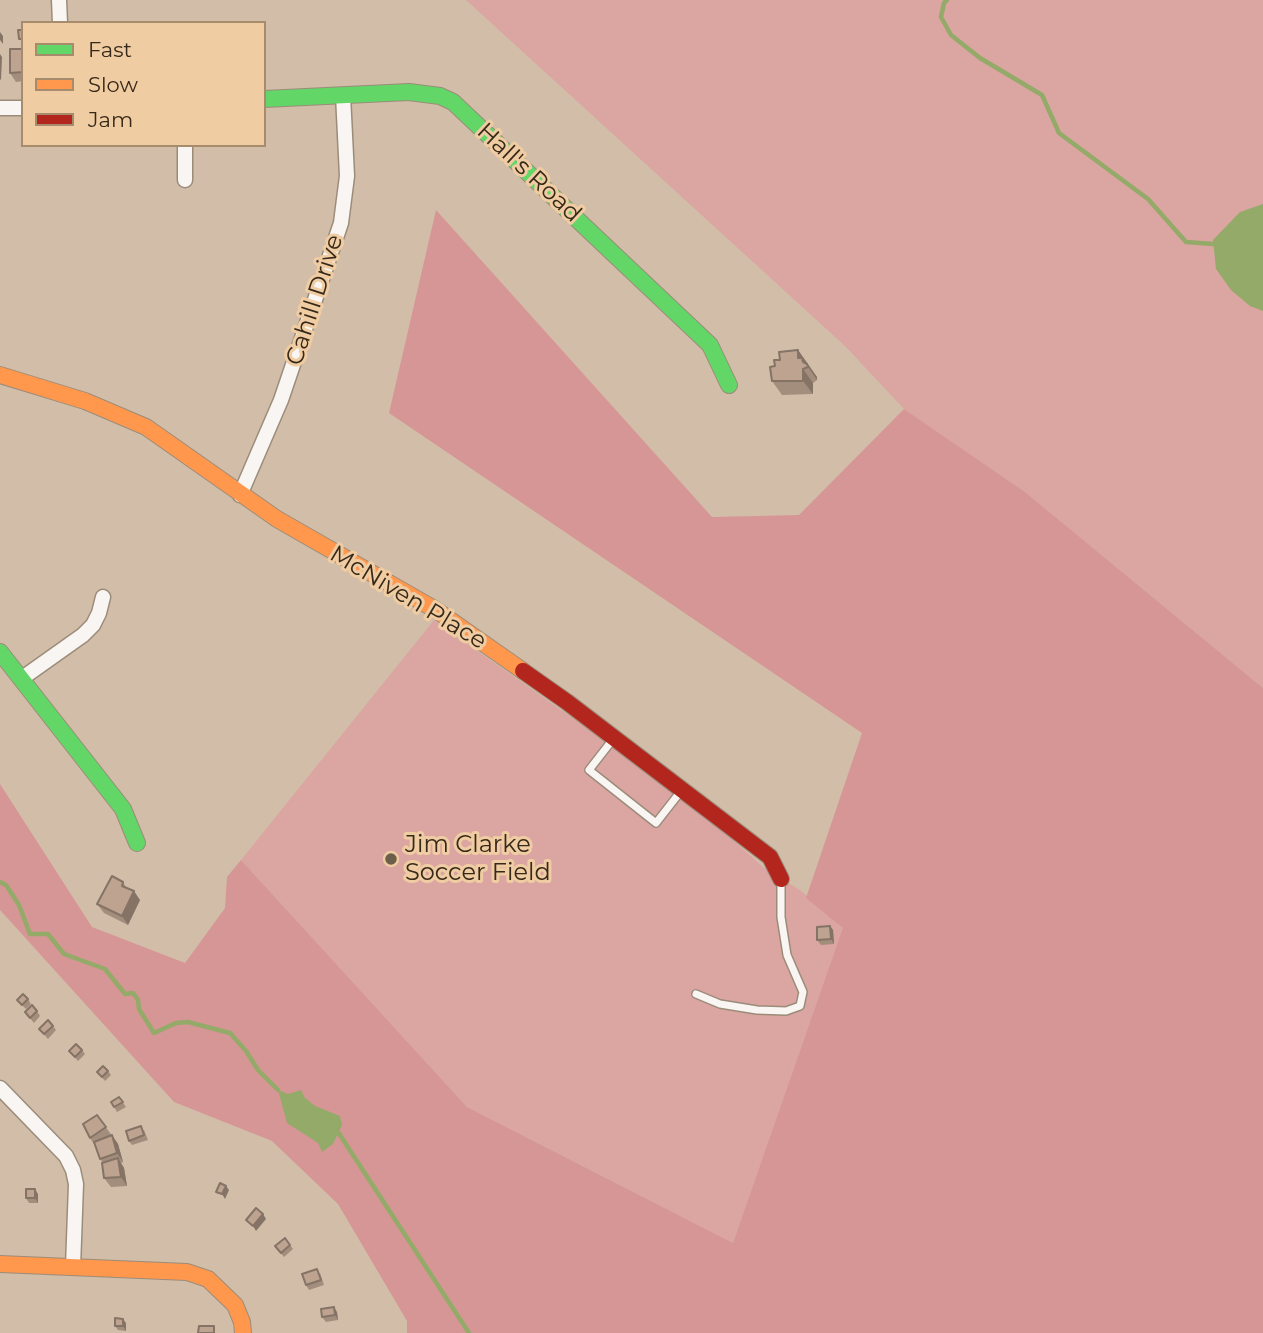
<!DOCTYPE html>
<html>
<head>
<meta charset="utf-8">
<style>
  body { margin:0 }
  #map { position:relative; width:1263px; height:1333px; overflow:hidden; background:#d2bea8; font-family:Montserrat,sans-serif }
  canvas { display:block }
  .legend { position:absolute; left:21px; top:21px; width:245px; height:126px; box-sizing:border-box; background:#f0cca3; border:2px solid #a68b6c; margin:0; padding:9px 12px; list-style:none; font-size:21px; color:#372919 }
  .legend li { display:flex; align-items:center; gap:14px; height:35px }
  .legend b { width:35px; border:2px solid #a68b6c }
</style>
</head>
<body>
<div id="map">
<canvas width="1263" height="1333"></canvas>
<ul class="legend">
<li><b style="height:9px;background:#63d668"></b>Fast</li>
<li><b style="height:9px;background:#ff974d"></b>Slow</li>
<li><b style="height:9px;background:#b3261e"></b>Jam</li>
</ul>
</div>
<script>
const ctx = document.querySelector('canvas').getContext('2d');
ctx.lineJoin = 'round';
function fillPath(path, color) {
  ctx.fillStyle = color;
  ctx.fill(path, 'evenodd');
}
function poly(rows) {
  const path = new Path2D();
  for (const r of rows) {
    path.moveTo(r[0], r[1]);
    for (let i = 2; i < r.length; i += 2) path.lineTo(r[i], r[i + 1]);
  }
  return path;
}
function trace(path, color, width, dash) {
  ctx.strokeStyle = color;
  ctx.lineWidth = width;
  ctx.lineCap = dash ? 'butt' : 'round';
  ctx.setLineDash(dash || []);
  ctx.stroke(path);
}
function write(font, color, halo, rows, align = 'center') {
  ctx.font = font + ' Montserrat,sans-serif';
  ctx.lineWidth = 6;
  ctx.setLineDash([]);
  ctx.textBaseline = 'middle';
  ctx.strokeStyle = halo;
  ctx.fillStyle = color;
  for (const [text, x, y, turn = 0] of rows) {
    ctx.save();
    ctx.translate(x, y);
    ctx.rotate((+turn || 0) * Math.PI / 180);
    ctx.textAlign = isNaN(turn) ? turn : align;
    if (halo) ctx.strokeText(text, 0, 0);
    ctx.fillText(text, 0, 0);
    ctx.restore();
  }
}
fillPath(poly([
  [466,0,1263,0,1263,688,1025,492,904,409,845,346],
  [434,620,619,751,733,840,763,867,800,890,844,928,733,1243,467,1107,241,860]
]), '#dba5a2');
fillPath(poly([
  [436,210,712,517,799,515,904,409,1025,492,1263,688,1263,1333,407,1333,407,1321,338,1204,272,1141,174,1102,0,910,0,784,92,927,185,963,225,908,227,877,241,860,467,1107,733,1243,843,928,806,898,862,733,389,413]
]), '#d69695');
fillPath(poly([
  [1263,204,1263,311,1250,306,1231,290,1216,269,1213,240,1240,212],
  [278,1090,288,1094,301,1090,305,1098,315,1106,340,1116,342,1125,333,1144,322,1152,318,1143,287,1123]
]), '#93aa68');
trace(poly([
  [947,0,944,3,941,17,951,35,980,58,1042,95,1059,133,1148,199,1186,242,1213,244],
  [0,882,6,885,19,905,30,934,48,934,64,954,105,969,125,994,133,993,138,1000,139,1009,154,1033,176,1023,188,1022,230,1033,246,1051,258,1070,278,1090],
  [338,1132,469,1333]
]), '#93aa68', 4.5);
const lane = poly([
  [614,738,589,770,656,823,681,791],
  [696,994,720,1004,757,1010,786,1011,800,1006,803,992,787,955,781,917,781,879]
]);
const street = poly([
  [59,0,60,23],
  [0,108,23,108],
  [185,145,185,180],
  [240,495,281,400,341,223,347,176,343,95],
  [21,679,83,635,93,625,99,613,103,597],
  [0,1088,66,1156,73,1170,76,1184,73,1267]
]);
const fast = poly([
  [264,99,409,92,440,96,453,102,710,345,729,385],
  [0,652,123,809,137,843]
]);
const slow = poly([
  [0,375,85,401,146,427,277,519,436,610,523,671],
  [0,1264,187,1272,208,1279,235,1305,242,1322,243,1333]
]);
const jam = poly([
  [523,671,567,702,770,857,781,879]
]);
trace(lane, '#9b8c7a', 10);
trace(street, '#9b8c7a', 17);
trace(fast, '#9b8c7a', 18);
trace(slow, '#9b8c7a', 18);
trace(jam, '#9b8c7a', 18);
trace(lane, '#f8f5f2', 7);
trace(street, '#f8f5f2', 14);
trace(fast, '#63d668', 16);
trace(slow, '#ff974d', 16);
trace(jam, '#b3261e', 16);
fillPath(poly([
  [23,49,23,81,16,82,10,73],
  [798,350,817,377,817,380,813,383,813,394,782,395,772,381,775,366,780,360],
  [123,882,127,889,140,900,128,925,104,913,97,904],
  [830,926,833,930,834,944,821,945,817,940],
  [28,999,31,1004,26,1009,17,1000],
  [37,1011,40,1016,34,1023,25,1012],
  [53,1026,56,1030,48,1039,39,1029],
  [82,1050,85,1054,78,1061,69,1051],
  [108,1071,111,1075,105,1081,97,1072],
  [119,1097,126,1107,117,1112,111,1102],
  [97,1115,118,1144,123,1162,121,1163,124,1168,127,1186,111,1187,104,1178,103,1163,100,1159,94,1144,90,1138],
  [144,1130,148,1140,132,1145,129,1141],
  [38,1194,38,1203,29,1203,26,1198],
  [285,1238,293,1249,284,1257,275,1246],
  [320,1273,324,1285,309,1290,306,1285],
  [337,1312,338,1320,326,1322,322,1317],
  [126,1323,126,1331,118,1330,115,1326]
]), '#a38d7c');
fillPath(poly([
  [0,32,3,36,3,44,0,40],
  [0,54,2,57,1,80,0,79],
  [798,350,817,377,817,380,808,367,798,358],
  [803,369,813,383,813,394,803,381],
  [134,891,140,900,128,925,122,916],
  [830,926,833,930,834,944,831,939],
  [112,1135,118,1144,123,1162,117,1153],
  [118,1158,124,1168,127,1186,121,1177],
  [226,1186,229,1190,225,1199,222,1194],
  [35,1189,38,1194,38,1203,35,1198],
  [263,1214,266,1219,256,1231,253,1226],
  [334,1307,337,1312,338,1320,335,1315],
  [123,1319,126,1323,126,1331,123,1326]
]), '#857365');
const building = poly([
  [18,30,23,30,23,39,19,39,18,30],
  [10,49,23,49,23,72,10,73,10,49],
  [798,350,798,358,802,358,803,362,807,364,808,367,803,369,803,381,772,381,770,367,775,366,774,360,780,360,779,352,798,350],
  [112,876,123,882,122,886,134,891,122,916,97,904,112,876],
  [830,926,831,939,817,940,817,927,830,926],
  [23,994,28,999,22,1005,17,1000,23,994],
  [32,1005,37,1011,30,1018,25,1012,32,1005],
  [48,1020,53,1026,44,1034,39,1029,48,1020],
  [76,1044,82,1050,75,1057,69,1051,76,1044],
  [103,1066,108,1071,102,1077,97,1072,103,1066],
  [119,1097,123,1102,114,1107,111,1102,119,1097],
  [97,1115,106,1127,90,1138,83,1124,97,1115],
  [141,1126,144,1135,129,1141,126,1131,141,1126],
  [112,1135,117,1153,100,1159,94,1142,112,1135],
  [118,1158,121,1177,104,1178,102,1163,118,1158],
  [220,1183,226,1186,222,1194,216,1192,220,1183],
  [26,1189,35,1189,35,1198,26,1198,26,1189],
  [256,1208,263,1214,253,1226,246,1220,256,1208],
  [285,1238,290,1245,281,1253,275,1246,285,1238],
  [317,1269,321,1280,306,1285,302,1274,317,1269],
  [334,1307,335,1315,322,1317,321,1309,334,1307],
  [115,1318,123,1319,123,1326,115,1326,115,1318],
  [199,1326,214,1326,214,1333,198,1333,199,1326]
]);
fillPath(building, '#bea490');
trace(building, '#857365', 2);
for (const [x, y, r, color] of [
  [391,859,7,"#6d5d4b"]
]) {
  const dot = new Path2D();
  dot.arc(x, y, r, 0, 2 * Math.PI);
  ctx.fillStyle = color;
  ctx.fill(dot);
  trace(dot, '#f0cca3', 2.5);
}
write('24px', '#372919', '#f0cca3', [
  ["Hall's Road",529,173,43],
  ["Cahill Drive",315,300,-72],
  ["McNiven Place",408,598,31]
]);
write('24px', '#372919', '#f0cca3', [
  ["Jim Clarke",405,845],
  ["Soccer Field",405,873]
], 'left');
</script>
</body>
</html>
